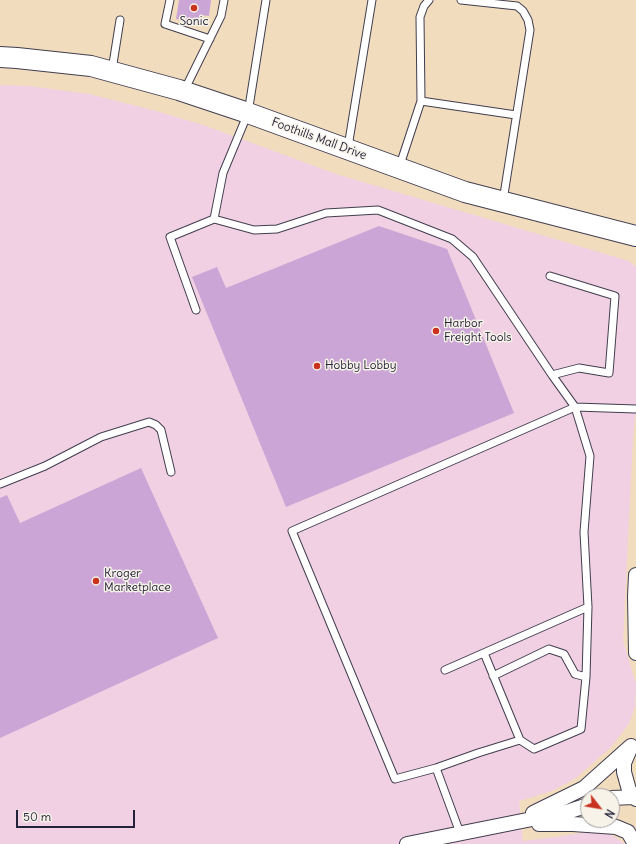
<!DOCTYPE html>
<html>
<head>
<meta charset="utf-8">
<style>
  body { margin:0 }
  #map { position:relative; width:636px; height:844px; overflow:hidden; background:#f2dcbe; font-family:Delius,sans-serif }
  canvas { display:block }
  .north { position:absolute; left:580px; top:788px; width:40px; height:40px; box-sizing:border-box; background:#f7f3e8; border:1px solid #a29fa3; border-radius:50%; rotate:121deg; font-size:11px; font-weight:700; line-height:16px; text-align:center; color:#22223b }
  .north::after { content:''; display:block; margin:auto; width:14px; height:18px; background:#c8321e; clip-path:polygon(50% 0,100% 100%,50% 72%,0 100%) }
  .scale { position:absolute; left:16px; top:810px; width:119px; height:18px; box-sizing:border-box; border:2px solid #22223b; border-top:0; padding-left:5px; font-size:12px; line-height:14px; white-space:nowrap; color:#22223b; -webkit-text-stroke:3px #f7f3e8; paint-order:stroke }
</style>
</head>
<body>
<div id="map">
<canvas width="636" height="844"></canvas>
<div class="north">N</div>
<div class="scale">50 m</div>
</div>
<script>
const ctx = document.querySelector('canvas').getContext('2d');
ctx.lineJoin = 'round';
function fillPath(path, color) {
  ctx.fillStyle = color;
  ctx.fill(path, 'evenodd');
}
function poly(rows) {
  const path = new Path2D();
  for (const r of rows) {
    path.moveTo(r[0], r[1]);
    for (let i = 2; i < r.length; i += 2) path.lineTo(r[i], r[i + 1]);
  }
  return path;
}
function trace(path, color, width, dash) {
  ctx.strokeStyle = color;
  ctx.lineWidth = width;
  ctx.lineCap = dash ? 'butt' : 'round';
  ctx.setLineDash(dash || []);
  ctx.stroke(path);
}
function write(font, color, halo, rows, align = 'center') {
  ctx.font = font + ' Delius,sans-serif';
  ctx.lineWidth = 3;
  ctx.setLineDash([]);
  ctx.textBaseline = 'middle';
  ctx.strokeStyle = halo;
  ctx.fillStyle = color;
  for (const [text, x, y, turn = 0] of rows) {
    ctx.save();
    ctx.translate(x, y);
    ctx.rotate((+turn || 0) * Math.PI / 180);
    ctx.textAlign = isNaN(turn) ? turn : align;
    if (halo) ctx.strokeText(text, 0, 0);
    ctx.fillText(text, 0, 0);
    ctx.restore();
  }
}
fillPath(poly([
  [0,85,29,86,89,94,160,112,206,126,336,174,629,261,636,267,636,409,633,438,623,641,636,684,635,706,629,724,611,747,576,778,552,791,519,801,523,841,563,836,592,831,607,832,625,844,0,844]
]), '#f1d0e3');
fillPath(poly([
  [179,0,211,0,209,16,200,15,199,22,176,19],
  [379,226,447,249,514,413,286,507,192,277,217,267,226,288],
  [141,468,218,638,0,738,0,498,7,495,20,523]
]), '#caa5d5');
const service = poly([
  [170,0,165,24,210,39],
  [266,0,248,113,223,173,214,219,254,230,277,229,326,213,378,210,452,239,473,257,552,375,575,407,636,409],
  [461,0,517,6,523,11,528,20,530,30,503,201],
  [112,70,120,20],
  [184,91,221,16,224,0],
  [421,101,516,115],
  [348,147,372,0],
  [399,168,421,101,420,17,424,6,429,0],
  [550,276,615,296,609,373,579,368,552,375],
  [196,310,170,237,214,219],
  [0,484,45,466,101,437,149,422,156,425,161,430,171,472],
  [445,670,588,607],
  [493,676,549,649,564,654,575,674,586,677],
  [436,768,395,779,292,531,575,407,590,456,584,532,588,607,586,677,581,729,534,749,520,740,484,653],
  [460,833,436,768,478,753,520,740]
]);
const minor = poly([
  [636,575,635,596,636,653],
  [630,749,624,763,624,772,629,790,636,799],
  [612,798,634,797],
  [533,813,584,788,631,746],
  [539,824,573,824,616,827,628,832,635,844],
  [407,844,567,812,588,805]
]);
const secondary = poly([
  [0,57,17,58,91,66,179,90,248,113,465,192,636,236]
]);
trace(service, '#413e4f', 9);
trace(minor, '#413e4f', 16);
trace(secondary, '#413e4f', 22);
trace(service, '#fff', 7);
trace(minor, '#fff', 14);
trace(secondary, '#fff', 20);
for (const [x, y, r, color] of [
  [194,8,4,"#c8321e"],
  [436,331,4,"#c8321e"],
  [317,366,4,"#c8321e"],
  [96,581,4,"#c8321e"]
]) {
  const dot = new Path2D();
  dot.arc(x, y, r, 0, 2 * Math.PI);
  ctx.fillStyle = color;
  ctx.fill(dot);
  trace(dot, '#f7f3e8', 1.5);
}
write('12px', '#22223b', '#f7f3e8', [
  ["Sonic",194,22,"center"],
  ["Harbor",444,324],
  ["Freight Tools",444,338],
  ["Hobby Lobby",325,366],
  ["Kroger",104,574],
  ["Marketplace",104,588]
], 'left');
write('12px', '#22223b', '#f7f3e8', [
  ["Foothills Mall Drive",319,139,20]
]);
</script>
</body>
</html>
